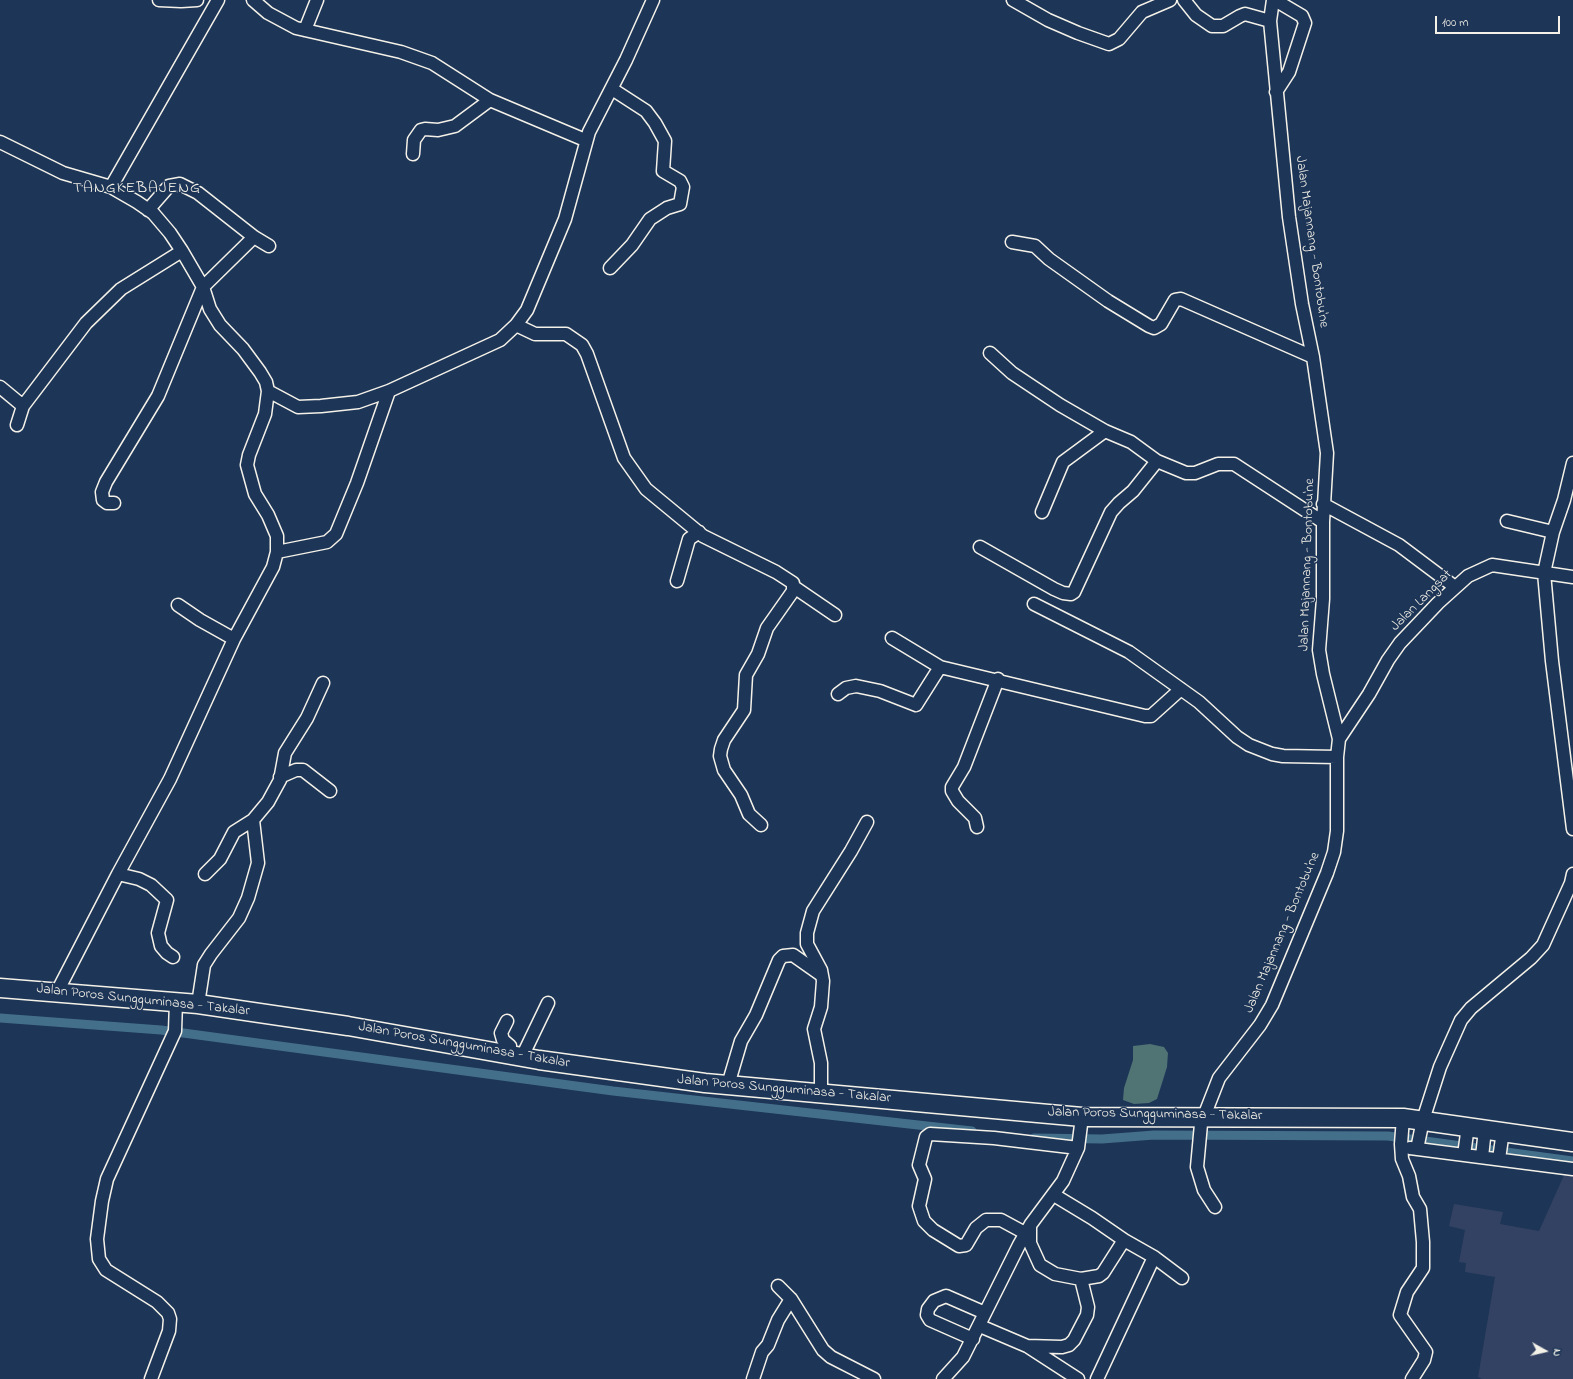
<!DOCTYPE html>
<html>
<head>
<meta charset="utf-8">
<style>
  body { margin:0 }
  #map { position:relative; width:1573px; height:1379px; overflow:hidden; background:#1d3557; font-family:"Indie Flower",sans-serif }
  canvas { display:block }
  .north { position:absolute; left:1525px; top:1331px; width:40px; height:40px; -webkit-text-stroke:3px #1d3557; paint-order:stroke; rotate:98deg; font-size:11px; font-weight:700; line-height:16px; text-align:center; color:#f4f1e8 }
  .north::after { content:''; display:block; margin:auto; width:14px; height:18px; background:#f4f1e8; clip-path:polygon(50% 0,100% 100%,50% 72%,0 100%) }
  .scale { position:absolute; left:1435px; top:16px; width:125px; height:18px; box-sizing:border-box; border:2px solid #f4f1e8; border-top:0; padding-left:5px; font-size:12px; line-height:14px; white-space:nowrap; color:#f4f1e8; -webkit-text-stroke:3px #1d3557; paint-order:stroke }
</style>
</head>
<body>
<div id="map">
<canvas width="1573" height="1379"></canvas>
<div class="north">N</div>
<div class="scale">100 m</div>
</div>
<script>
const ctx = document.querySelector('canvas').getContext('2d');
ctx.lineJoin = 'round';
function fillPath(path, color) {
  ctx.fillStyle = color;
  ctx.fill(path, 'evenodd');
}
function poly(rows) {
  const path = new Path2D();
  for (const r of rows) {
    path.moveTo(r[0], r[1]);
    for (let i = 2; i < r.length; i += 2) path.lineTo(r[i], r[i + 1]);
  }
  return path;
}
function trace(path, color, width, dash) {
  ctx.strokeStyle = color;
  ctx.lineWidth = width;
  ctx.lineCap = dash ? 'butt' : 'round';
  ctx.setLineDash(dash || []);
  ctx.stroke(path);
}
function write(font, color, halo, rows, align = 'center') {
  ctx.font = font + ' "Indie Flower",sans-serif';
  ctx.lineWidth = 3;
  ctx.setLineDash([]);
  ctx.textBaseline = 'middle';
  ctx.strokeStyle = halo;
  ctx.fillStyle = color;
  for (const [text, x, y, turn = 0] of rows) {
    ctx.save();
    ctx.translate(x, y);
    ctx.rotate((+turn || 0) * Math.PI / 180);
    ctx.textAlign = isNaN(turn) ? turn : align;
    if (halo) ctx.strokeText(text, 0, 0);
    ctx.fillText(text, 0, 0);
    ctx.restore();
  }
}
fillPath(poly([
  [1565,1173,1573,1174,1573,1379,1482,1379,1478,1377,1495,1277,1465,1272,1466,1263,1459,1262,1465,1230,1449,1226,1454,1204,1503,1212,1500,1224,1539,1231]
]), '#334263');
fillPath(poly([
  [1150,1044,1164,1047,1168,1053,1167,1067,1157,1099,1149,1103,1134,1104,1123,1100,1124,1088,1133,1060,1133,1046]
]), '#507374');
trace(poly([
  [0,1018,161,1030,613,1091,972,1131],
  [1034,1138,1102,1139,1154,1135,1388,1136,1573,1161]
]), '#446f8b', 9);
const minor = poly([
  [159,0,181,1,197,0],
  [253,0,268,13,296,28,401,52,432,63,490,100,585,140],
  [1013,0,1048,20,1078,33,1109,44,1119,39,1142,12,1170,0],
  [1184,0,1196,15,1212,26,1223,26,1240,16,1245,14,1270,21],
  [1275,0,1302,16,1305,23,1289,72,1276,92],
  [305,30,317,0],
  [0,142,63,173,111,187,137,202,153,213,170,233,182,251,203,287,210,309,220,325,243,349,260,372,266,382,268,391,265,414,249,455,247,465,255,494,268,515,277,536,277,552,273,567,234,639,170,779,118,874,57,992],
  [413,154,414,140,421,130,425,129,438,130,455,126,490,100],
  [111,187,218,0],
  [148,210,169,186,180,184,198,193,254,237,269,246],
  [1012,242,1035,246,1049,259,1108,301,1149,326,1154,328,1161,324,1175,300,1181,299,1313,357],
  [610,268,632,245,650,219,667,208,680,204,683,187,680,181,663,171,665,141,655,123,646,111,612,89],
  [516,325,535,334,566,334,582,345,587,354,624,458,646,489,703,536,776,572,793,583,793,591,767,628,758,654,746,675,744,710,724,740,721,749,720,756,724,770,741,795,749,814,761,825],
  [990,353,1012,373,1060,405,1105,431,1131,442,1157,461,1186,473,1195,473,1218,464,1234,464,1323,522],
  [0,387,23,406],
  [268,391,298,407,321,406,358,402,389,391,500,340,516,325,527,310,565,219,589,132,626,60,653,0],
  [17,425,23,406,86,323,121,289,182,251],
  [1573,463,1564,500,1553,532,1544,573,1552,661,1573,829],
  [114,503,107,503,103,500,102,492,106,482,158,396,203,287,254,237],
  [1323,504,1399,545,1455,587],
  [1042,512,1063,462,1105,431],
  [1507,521,1553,532],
  [980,547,1054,589,1063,593,1071,594,1074,592,1111,512,1119,503,1133,491,1157,461],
  [277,552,327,542,336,534,357,483,389,391],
  [677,581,689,539,699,532],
  [794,587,835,615],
  [1034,604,1129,652,1199,702,1237,737,1249,745,1272,754,1283,756,1337,757],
  [178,605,200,620,234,639],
  [892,638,940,667],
  [838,694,846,688,856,686,880,691,916,705,940,667,1145,716,1151,716,1181,689],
  [1339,739,1369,694,1388,660,1400,643,1438,603,1468,576,1492,565,1573,577],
  [280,777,296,770,303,770,330,791],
  [977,827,975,818,958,801,952,791,952,787,964,767,998,679],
  [118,874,139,879,151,885,167,900,158,933,161,946,167,953,173,957],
  [205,874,220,859,234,832,253,820],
  [198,1004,204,965,211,954,239,918,248,898,258,863,253,820,268,802,280,780,285,753,307,718,323,683],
  [507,1021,501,1033,503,1040,510,1046,510,1055],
  [522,1057,548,1003],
  [728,1085,741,1041,756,1015,779,960,783,956,793,955,820,974],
  [821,1093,821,1063,814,1029,821,1007,823,981,821,970,807,944,807,933,813,911,851,851,867,822],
  [1403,1118,1401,1144,1402,1159,1409,1176,1413,1197,1420,1209,1423,1242,1423,1268,1407,1292,1400,1315,1426,1352,1424,1360,1412,1379],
  [1410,1148,1573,1169],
  [1417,1149,1423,1120,1440,1067,1461,1020,1471,1008,1531,958,1543,945,1571,883,1573,874],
  [1464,1155,1468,1126],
  [1482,1157,1485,1129],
  [1499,1159,1503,1131],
  [1054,1195,1092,1218,1124,1240],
  [1215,1207,1204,1190,1197,1167,1201,1124,1219,1078,1260,1025,1272,1005,1327,873,1334,852,1337,831,1337,757,1339,739,1323,674,1319,650,1323,599,1323,522,1327,453,1313,357,1302,304,1289,217,1270,21,1273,0],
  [1030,1226,1030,1243,1040,1265,1055,1274,1081,1279,1099,1276,1103,1273,1124,1240,1154,1257,1182,1278],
  [1025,1233,1001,1220,986,1220,976,1228,966,1245,959,1246,933,1230,924,1221,919,1206,925,1179,919,1165,926,1137,930,1134,994,1138,1078,1148],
  [778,1286,791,1299],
  [980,1326,1027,1346,1078,1379],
  [973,1339,930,1320,927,1315,928,1309,934,1301,946,1296,985,1313],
  [1027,1346,1062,1347,1069,1345,1074,1340,1087,1315,1088,1307,1081,1279],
  [151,1379,169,1331,170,1319,168,1313,157,1302,106,1270,99,1259,97,1239,102,1201,107,1179,175,1031,176,1002],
  [753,1379,762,1352,768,1345,778,1320,791,1299,823,1350,831,1357,874,1379],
  [943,1379,963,1357,1019,1245,1031,1224,1063,1181,1078,1148,1082,1117],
  [1097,1379,1154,1257]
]);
const highway = poly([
  [0,988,198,1004,348,1026,539,1060,705,1083,1082,1117,1403,1118,1573,1142]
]);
trace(minor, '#f4f1e8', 15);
trace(highway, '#f4f1e8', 21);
trace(minor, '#1d3557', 12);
trace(highway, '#1d3557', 18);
write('14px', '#f4f1e8', '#1d3557', [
  ["Jalan Majannang - Bontobu'ne",1311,242,82],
  ["Jalan Majannang - Bontobu'ne",1308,565,-88],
  ["Jalan Langsat",1422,601,-45],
  ["Jalan Majannang - Bontobu'ne",1283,933,-67],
  ["Jalan Poros Sungguminasa - Takalar",143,1001,6],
  ["Jalan Poros Sungguminasa - Takalar",464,1046,10],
  ["Jalan Poros Sungguminasa - Takalar",784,1090,5],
  ["Jalan Poros Sungguminasa - Takalar",1155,1115,1]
]);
ctx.letterSpacing = '1px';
write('16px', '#f4f1e8', '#1d3557', [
  ["TANGKEBAJENG",137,189]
]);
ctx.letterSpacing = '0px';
</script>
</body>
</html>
